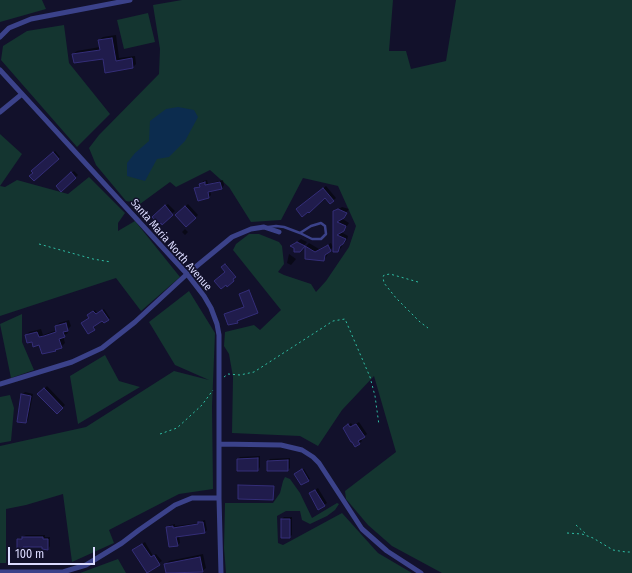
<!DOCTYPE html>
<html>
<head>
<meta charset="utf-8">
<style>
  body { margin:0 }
  #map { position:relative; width:632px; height:573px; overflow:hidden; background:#12112b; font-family:"Fira Sans Condensed",sans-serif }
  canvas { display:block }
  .scale { position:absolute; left:8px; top:547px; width:87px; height:18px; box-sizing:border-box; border:2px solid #dbdbff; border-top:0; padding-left:5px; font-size:12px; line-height:14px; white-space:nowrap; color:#dbdbff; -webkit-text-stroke:3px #12112b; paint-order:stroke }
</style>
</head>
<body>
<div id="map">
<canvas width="632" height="573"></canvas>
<div class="scale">100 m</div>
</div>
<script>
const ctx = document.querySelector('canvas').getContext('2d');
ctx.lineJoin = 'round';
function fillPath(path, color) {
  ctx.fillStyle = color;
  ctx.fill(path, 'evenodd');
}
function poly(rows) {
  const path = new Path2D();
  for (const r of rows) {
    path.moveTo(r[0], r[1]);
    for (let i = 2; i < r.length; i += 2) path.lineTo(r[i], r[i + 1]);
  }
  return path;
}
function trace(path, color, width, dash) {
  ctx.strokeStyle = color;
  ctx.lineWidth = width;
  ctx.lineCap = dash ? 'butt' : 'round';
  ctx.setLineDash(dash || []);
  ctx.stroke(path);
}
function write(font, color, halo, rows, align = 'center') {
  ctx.font = font + ' "Fira Sans Condensed",sans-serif';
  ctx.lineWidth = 3;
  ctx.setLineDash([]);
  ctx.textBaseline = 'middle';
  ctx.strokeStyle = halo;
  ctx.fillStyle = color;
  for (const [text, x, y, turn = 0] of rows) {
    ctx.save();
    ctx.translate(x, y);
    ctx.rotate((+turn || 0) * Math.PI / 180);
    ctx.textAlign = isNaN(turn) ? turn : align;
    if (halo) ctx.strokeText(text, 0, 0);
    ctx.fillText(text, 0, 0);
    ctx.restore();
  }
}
fillPath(poly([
  [0,0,42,0,46,9,0,22],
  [182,0,393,0,389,51,406,51,411,69,446,61,456,0,632,0,632,573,442,573,392,546,368,525,346,499,345,491,396,452,374,376,342,410,318,446,300,436,232,433,233,377,229,354,224,346,225,332,254,325,260,330,281,310,233,250,236,244,249,234,259,234,279,242,282,246,284,264,278,272,284,275,311,284,316,292,326,281,349,247,356,226,338,186,303,178,281,220,251,222,229,187,210,170,176,187,170,182,140,204,126,201,96,165,89,148,99,135,159,74,160,49,153,5],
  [148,13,155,42,124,49,117,20],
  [64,25,69,63,110,114,77,147,1,60,3,46,27,31],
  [0,134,22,154,0,186,5,187,17,180,68,194,89,177,125,213,118,223,118,231,135,221,180,277,141,311,116,278,0,316],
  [189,291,215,333,212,406,213,489,179,494,109,530,114,543,72,562,63,494,26,505,6,509,6,563,0,563,0,446,86,427,174,371,209,380,175,365,149,322],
  [22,314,22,342,34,370,11,378,0,324],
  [105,355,119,381,140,387,78,424,70,376],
  [10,395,14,408,11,441,0,443,0,397],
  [285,477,290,479,300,493,312,518,337,503,339,504,335,510,327,516,310,524,302,520,300,511,286,511,277,516,278,543,283,545,342,513,378,553,412,573,226,573,224,548,225,503,273,503,280,493,283,481],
  [118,559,126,573,80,573]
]), '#143530');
fillPath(poly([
  [178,107,194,110,198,117,185,141,169,157,157,159,145,181,127,176,127,163,135,153,149,141,150,121,166,109]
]), '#0c2c4e');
fillPath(poly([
  [116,35,119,58,135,56,136,64,133,67,106,71,104,58,73,54,77,51,100,47,99,40,103,37],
  [55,151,60,157,34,180,34,173,33,172],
  [74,171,78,175,61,190,57,186],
  [207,180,208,184,223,180,224,185,222,188,210,190,211,195,209,197,196,188,201,185,203,181],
  [326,186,336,198,330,203,325,197,299,207],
  [168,204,175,211,162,223,153,217],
  [188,204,198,215,186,226,176,215],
  [342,207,349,209,341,218,349,223,347,226,341,232,348,236,347,240,343,244,341,248,338,251,334,212],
  [185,229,188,232,185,235,182,232],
  [301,239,307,242,300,251,292,246],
  [309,243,319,249,331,243,333,247,328,252,327,256,323,260,306,246],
  [289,254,296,259,291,265,287,263],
  [226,264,236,276,233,278,234,280,227,286,226,272,222,268],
  [104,309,110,318,108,320,103,319,94,325,95,327,89,332,89,314,95,310,97,313],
  [69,320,71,326,67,330,68,333,63,336,65,343,61,347,39,344,26,336,29,332,41,329,43,335,57,330,56,327,59,323],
  [47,386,65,405,57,413,39,394],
  [25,392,33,394,28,420,26,422,22,395],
  [359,422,367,434,361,439,362,441,356,446,347,426,351,423,353,426],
  [260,456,260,467,258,470,238,459,240,457],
  [290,458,290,468,288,470,268,470,268,461,270,459],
  [304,469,310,479,308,480,297,473],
  [318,488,327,503,318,509,310,493],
  [284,517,292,517,292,535,289,537,282,519],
  [205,520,207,530,205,532,179,536,180,543,177,545,168,527,170,525,175,524,175,526,199,523,201,521],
  [26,535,45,535,45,537,50,537,50,546,48,549,43,546,25,546,23,548,18,539],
  [145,542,153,556,156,554,162,561,146,572,135,548],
  [203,554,206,568,202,571,167,573,165,565,169,561]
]), '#0007');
const building = poly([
  [112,38,116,61,132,58,133,68,105,73,103,59,74,63,72,54,100,50,98,40,112,38],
  [53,152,59,159,34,181,29,176,33,173,31,171,53,152],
  [71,172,76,178,61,192,56,186,71,172],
  [205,182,205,185,220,182,222,189,208,192,209,198,198,201,194,188,200,187,199,184,205,182],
  [323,188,334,201,330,204,325,198,309,213,308,212,302,217,296,209,323,188],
  [165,205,173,215,162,225,161,223,159,225,152,217,165,205],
  [185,206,196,218,186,227,175,215,185,206],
  [338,209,347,213,344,218,337,222,346,226,344,231,337,235,346,239,343,244,340,246,338,252,333,252,333,211,338,209],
  [297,242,305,246,300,252,294,252,294,248,290,246,297,242],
  [328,245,331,251,325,255,324,261,305,259,305,246,315,252,328,245],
  [225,264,236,277,233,279,234,281,227,287,226,285,221,289,214,281,225,272,221,267,225,264],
  [249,290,258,313,242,319,237,321,238,323,228,325,224,314,244,307,239,294,249,290],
  [102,310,109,320,104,323,102,321,93,327,95,330,88,334,81,323,89,318,87,315,93,311,96,314,102,310],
  [66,323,68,331,63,332,65,337,59,339,62,348,55,350,56,351,42,354,39,345,33,347,32,342,27,343,25,335,37,332,39,337,44,336,56,332,55,326,66,323],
  [44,388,63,408,57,414,37,394,44,388],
  [21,394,31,396,26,423,17,422,21,394],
  [348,424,350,427,356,424,365,437,358,441,360,444,355,447,352,442,351,442,343,428,348,424],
  [258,458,258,471,237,471,237,459,258,458],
  [288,460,288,471,267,471,267,461,288,460],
  [302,469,309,481,301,485,294,474,302,469],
  [238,485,274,486,273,500,238,499,238,485],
  [315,490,325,506,318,510,309,493,315,490],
  [281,519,290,519,290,538,281,538,281,519],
  [198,522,203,522,205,533,176,537,178,546,169,547,166,527,173,526,173,528,198,524,198,522],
  [22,537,43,537,43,539,48,539,48,550,42,549,42,547,23,547,23,549,17,549,17,539,22,539,22,537],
  [142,544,151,557,154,555,160,565,147,573,132,550,142,544],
  [200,557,203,572,166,573,164,564,200,557]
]);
fillPath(building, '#201c4c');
trace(building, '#342e78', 1);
trace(poly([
  [39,244,93,259,111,262],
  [418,282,390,274,384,275,383,277,384,283,396,298,420,322,428,328],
  [224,377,228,374,240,375,254,372,333,321,345,319,370,377,375,396,379,425],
  [160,434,177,428,202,405,213,390],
  [576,525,586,534],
  [567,533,582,534,593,538,613,550,626,552,632,552]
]), '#2fbea5', 1, [2, 3]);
trace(poly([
  [268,227,276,226,284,227,300,233,312,239,321,239,326,234,325,226,321,223,311,226,300,233]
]), '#3b428a', 2.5);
trace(poly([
  [0,37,9,28,31,19,130,0],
  [0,70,187,274,204,296,211,308,217,324,219,335,219,498,221,573],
  [0,112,22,94],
  [0,384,72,362,102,348,135,322,187,274,232,237,251,229,264,227,279,232],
  [219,444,281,445,302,450,313,457,319,463,362,529,387,551,421,573],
  [0,572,63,572,86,565,122,543,139,530,175,505,192,498,219,498]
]), '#3b428a', 5);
write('11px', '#dbdbff', '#12112b', [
  ["Santa Maria North Avenue",171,245,49]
]);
</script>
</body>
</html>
